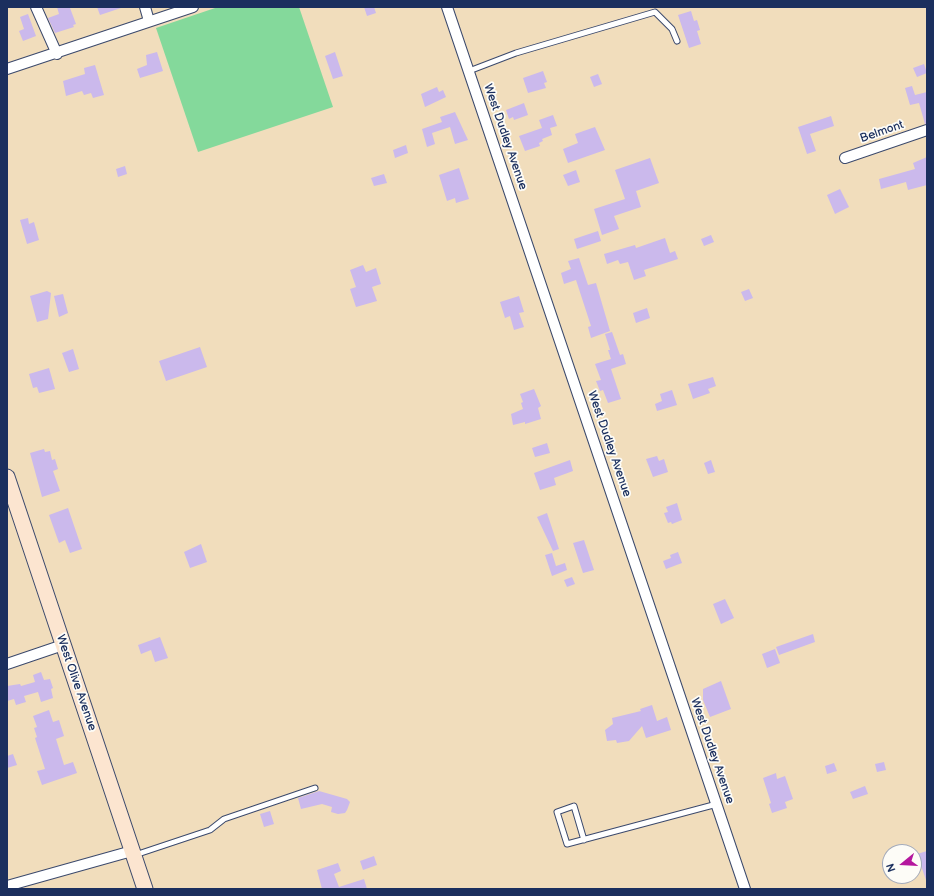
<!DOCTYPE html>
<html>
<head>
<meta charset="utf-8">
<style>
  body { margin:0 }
  #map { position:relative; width:934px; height:896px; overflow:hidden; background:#f1ddbc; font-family:"Balsamiq Sans",sans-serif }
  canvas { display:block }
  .frame { position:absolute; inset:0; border:8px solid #1b2f5e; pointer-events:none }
  .north { position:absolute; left:882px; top:844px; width:40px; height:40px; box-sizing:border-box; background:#fdfcf7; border:1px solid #a3aaba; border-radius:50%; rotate:252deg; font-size:11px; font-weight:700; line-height:16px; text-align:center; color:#1b2f5e }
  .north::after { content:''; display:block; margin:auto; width:14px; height:18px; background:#b5179e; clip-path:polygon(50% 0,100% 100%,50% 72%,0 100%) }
</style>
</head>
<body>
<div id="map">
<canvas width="934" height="896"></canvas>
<div class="frame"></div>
<div class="north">N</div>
</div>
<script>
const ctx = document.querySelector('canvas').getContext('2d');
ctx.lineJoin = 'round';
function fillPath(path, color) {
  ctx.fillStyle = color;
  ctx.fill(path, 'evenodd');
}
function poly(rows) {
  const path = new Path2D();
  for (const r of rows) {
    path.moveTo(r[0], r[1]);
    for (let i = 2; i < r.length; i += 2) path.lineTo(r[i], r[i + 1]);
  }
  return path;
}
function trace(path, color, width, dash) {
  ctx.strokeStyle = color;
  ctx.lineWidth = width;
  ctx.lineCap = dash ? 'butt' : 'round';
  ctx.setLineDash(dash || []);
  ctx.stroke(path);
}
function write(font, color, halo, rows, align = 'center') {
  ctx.font = font + ' "Balsamiq Sans",sans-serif';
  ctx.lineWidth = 3.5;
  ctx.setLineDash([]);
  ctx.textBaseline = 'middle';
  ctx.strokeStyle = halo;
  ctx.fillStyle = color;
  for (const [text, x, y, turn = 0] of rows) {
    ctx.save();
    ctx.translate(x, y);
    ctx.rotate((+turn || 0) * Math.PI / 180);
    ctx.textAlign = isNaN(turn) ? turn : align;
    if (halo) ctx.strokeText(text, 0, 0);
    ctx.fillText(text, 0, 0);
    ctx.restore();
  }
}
fillPath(poly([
  [218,7,299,7,333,107,198,152,156,28]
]), '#84d99b');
fillPath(poly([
  [57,7,70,8,76,24,73,25,74,27,55,33,48,18,59,14],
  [97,7,121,7,121,8,100,15],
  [364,7,374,7,376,13,367,16],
  [691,11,694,21,697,20,700,30,697,31,701,44,689,48,678,15],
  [28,14,36,36,23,41,19,31,24,29,20,17],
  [157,52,163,71,140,78,137,69,147,65,146,55],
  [335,52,343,76,333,79,325,56],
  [924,64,927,73,917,77,913,68],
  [95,65,104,95,93,98,91,93,84,95,82,91,66,96,63,81,85,74,84,68],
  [543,71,547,82,544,83,546,88,528,93,523,78],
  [598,74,602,84,594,87,590,77],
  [912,86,915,95,927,92,927,124,925,124,919,103,910,105,905,88],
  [437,87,439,92,443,90,446,97,425,107,421,94],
  [524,103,528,115,514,120,513,117,509,119,506,110],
  [455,112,468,140,455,144,450,127,432,133,435,144,427,147,422,129,442,122,440,117],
  [553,115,557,126,550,128,552,135,542,139,543,141,539,143,540,146,525,151,519,136,542,128,539,120],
  [831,116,834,126,810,134,816,151,807,154,798,127],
  [595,127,605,150,568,163,563,149,578,143,575,134],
  [406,145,408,153,395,158,393,150],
  [927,157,927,185,908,190,906,182,881,189,879,179,915,169,913,163],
  [650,158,659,183,636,191,641,207,614,216,619,229,602,235,594,209,625,199,615,170],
  [125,166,127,174,118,177,116,169],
  [459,168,469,199,456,203,455,198,447,201,439,175],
  [576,170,580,182,568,186,563,175],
  [384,174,387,183,374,186,371,178],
  [840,189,849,207,835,214,827,195],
  [28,218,29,224,34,222,39,240,27,244,20,220],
  [598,231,601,241,577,249,574,239],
  [711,235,714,242,704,246,701,239],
  [665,238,670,253,675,251,678,259,644,270,646,276,634,280,628,262,620,264,618,260,607,264,604,254,635,245,636,248],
  [579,258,588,285,596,283,610,331,591,338,588,327,591,326,576,280,564,284,561,273,571,269,568,261],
  [363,265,366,272,376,268,381,284,372,287,377,301,356,307,350,289,356,287,350,270],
  [749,289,753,298,745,301,741,292],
  [47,291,51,293,48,319,37,322,30,296],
  [63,294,68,313,59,317,54,296],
  [519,296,524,312,519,313,524,327,514,330,510,316,505,318,500,302],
  [647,308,650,318,636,323,633,313],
  [612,332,620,355,623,354,626,364,611,369,621,399,608,403,603,390,600,391,596,381,601,380,595,364,611,359,608,350,610,350,605,334],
  [200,347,207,367,166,381,159,361],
  [73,349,79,369,69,372,62,353],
  [49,368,55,389,39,393,37,387,33,388,29,374],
  [713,377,716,386,708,389,710,393,693,399,688,384],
  [534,389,541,406,538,408,541,419,525,424,525,422,513,425,511,414,523,409,521,403,523,402,520,394],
  [672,390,677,405,657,411,655,404,662,401,660,394],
  [547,443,550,453,535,457,532,448],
  [44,449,45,452,50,451,52,460,55,459,58,469,53,471,60,491,42,497,30,453],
  [657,456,659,461,664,459,668,472,653,477,646,459],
  [570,460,573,471,554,478,556,485,540,490,534,473],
  [711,460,715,472,708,474,704,463],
  [677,503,682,520,672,524,671,522,668,523,664,513,668,512,666,507],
  [68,508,82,549,70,553,65,540,59,543,49,515],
  [547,513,559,549,553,551,537,517],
  [584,540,594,570,583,573,573,543],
  [201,544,207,562,190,568,184,552],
  [678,552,682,563,666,569,663,561,671,558,670,555],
  [552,553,556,566,565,563,567,570,552,576,545,555],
  [572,577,575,584,567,587,564,580],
  [725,599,734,618,721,624,713,604],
  [813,634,815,642,779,655,776,647],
  [160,637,168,658,155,662,151,650,141,654,138,645],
  [775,649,780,663,767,668,762,654],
  [41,672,44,680,50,679,53,688,51,689,53,698,41,702,38,692,24,696,26,702,16,705,14,699,7,701,7,686,20,684,21,686,35,682,33,675],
  [721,681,731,709,710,717,703,700,703,689],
  [652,705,657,721,667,717,671,730,646,738,642,726,629,741,617,743,616,740,607,741,605,730,613,724,612,718,641,711,640,709],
  [49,710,53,722,59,720,64,736,56,739,64,765,73,762,77,773,42,785,37,771,45,769,35,738,37,737,34,728,37,727,33,716],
  [13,754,17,765,7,768,7,756],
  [884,762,886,770,877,772,875,764],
  [834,763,837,771,827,774,825,766],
  [776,773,777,779,785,776,793,799,785,802,787,808,772,813,769,804,771,803,763,778],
  [865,786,868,794,853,799,850,792],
  [319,791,347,799,350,802,347,810,345,813,338,814,331,812,332,807,322,804,301,809,298,798],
  [270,811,274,824,264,827,260,814],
  [927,851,927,880,926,880,917,854],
  [374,856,377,865,363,870,360,861],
  [338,863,341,871,334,874,339,887,364,879,367,889,322,889,317,870]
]), '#cbb9ec');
const lane = poly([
  [469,71,516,53,655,12,672,29,677,41],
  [584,840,574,806,557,812,567,844,717,804],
  [135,855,210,830,224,819,315,788]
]);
const street = poly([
  [36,7,57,54],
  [145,7,149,21],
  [447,7,745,889],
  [7,69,193,7],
  [845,158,927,130],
  [7,664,63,645],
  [7,886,132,851]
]);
const secondary = poly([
  [7,477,145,889]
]);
trace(lane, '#3b496c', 7);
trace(street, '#3b496c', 12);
trace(secondary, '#3b496c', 17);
trace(lane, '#fff', 5);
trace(street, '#fff', 10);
trace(secondary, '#fce5d0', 15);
write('12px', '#1b2f5e', '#fdfcf7', [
  ["Belmont",882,132,-19],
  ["West Dudley Avenue",505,137,71],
  ["West Dudley Avenue",609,444,71],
  ["West Olive Avenue",76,683,71],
  ["West Dudley Avenue",712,751,71]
]);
</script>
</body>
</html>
